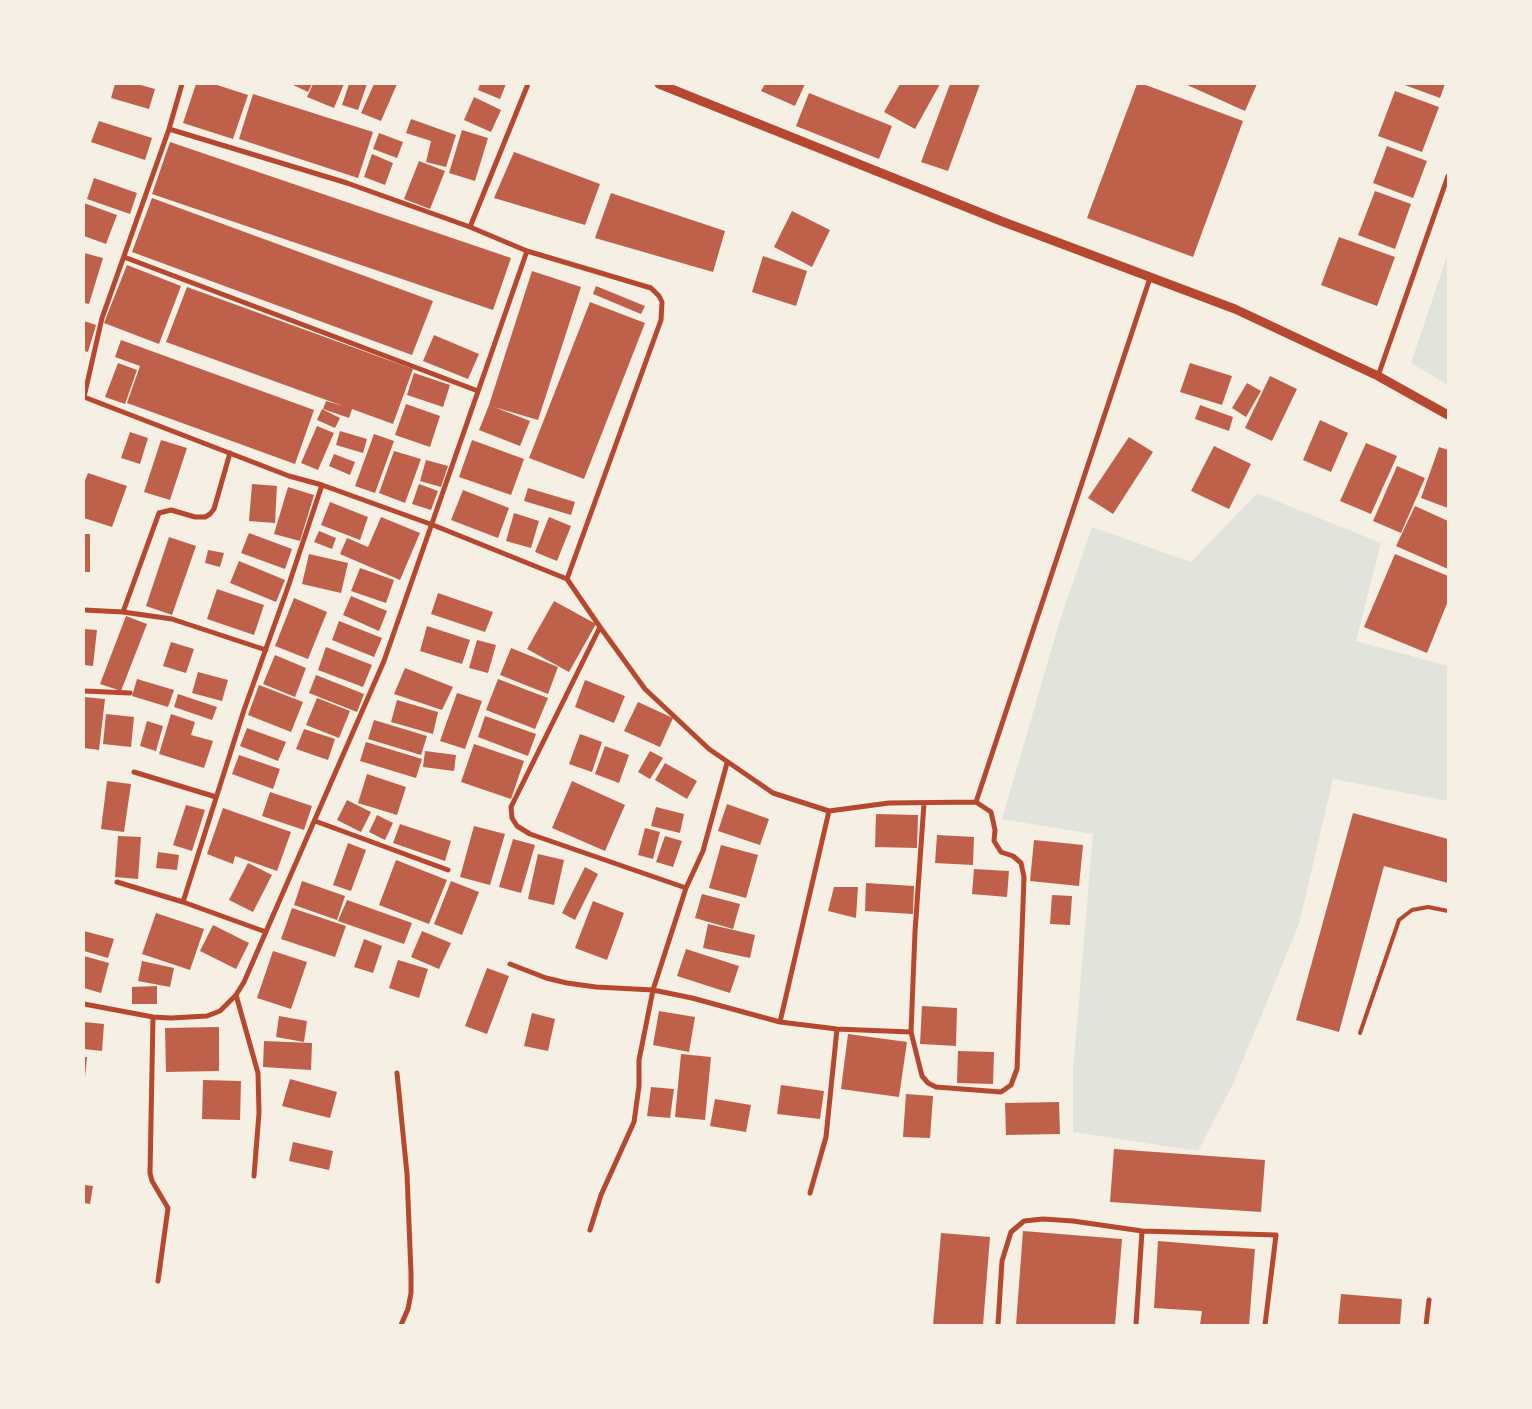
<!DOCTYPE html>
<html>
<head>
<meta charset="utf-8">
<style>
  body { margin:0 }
  #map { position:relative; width:1532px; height:1409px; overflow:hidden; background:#f6efe4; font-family:Lato,sans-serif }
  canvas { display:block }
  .frame { position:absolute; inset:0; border:85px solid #f6efe4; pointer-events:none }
</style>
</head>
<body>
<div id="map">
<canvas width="1532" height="1409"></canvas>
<div class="frame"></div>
</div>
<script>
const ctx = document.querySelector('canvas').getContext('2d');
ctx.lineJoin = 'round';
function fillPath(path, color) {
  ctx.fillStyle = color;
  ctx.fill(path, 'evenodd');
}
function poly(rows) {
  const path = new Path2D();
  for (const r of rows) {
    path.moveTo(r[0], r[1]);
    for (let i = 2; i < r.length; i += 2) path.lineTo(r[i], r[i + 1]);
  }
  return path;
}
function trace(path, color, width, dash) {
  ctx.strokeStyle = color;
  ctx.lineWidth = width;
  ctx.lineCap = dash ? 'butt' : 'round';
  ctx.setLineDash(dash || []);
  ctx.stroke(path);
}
fillPath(poly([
  [1448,253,1448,385,1411,363],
  [1257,493,1381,543,1356,641,1448,666,1448,801,1333,779,1299,924,1233,1084,1198,1151,1073,1132,1073,1069,1093,834,1002,819,1060,620,1092,527,1191,562]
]), '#e2e4dc');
fillPath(poly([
  [115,84,137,84,155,89,149,109,111,98],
  [196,84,214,84,248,95,233,139,183,123],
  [291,84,312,84,308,92],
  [313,84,344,84,334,108,307,97],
  [349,84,367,84,358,110,342,105],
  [374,84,397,84,381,121,361,113],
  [480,84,506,84,500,99,478,90],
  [765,84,805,84,795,106,761,91],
  [900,84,940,84,915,129,884,112],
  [950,84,980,84,948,171,921,162],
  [1137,84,1143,84,1243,121,1193,257,1087,218],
  [1185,84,1257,84,1245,111],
  [1402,84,1445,84,1440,98],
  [1395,91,1439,107,1422,152,1378,136],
  [809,93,892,126,879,159,796,126],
  [253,94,373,132,358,178,239,139],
  [474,97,501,110,491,132,464,120],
  [411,119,456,135,446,167,426,162,431,141,406,133],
  [99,121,152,138,145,160,91,142],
  [462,130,488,138,475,181,449,173],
  [379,133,403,142,397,158,373,149],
  [170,142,511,258,493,310,152,194],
  [1387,146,1427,161,1413,198,1373,183],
  [514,152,600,184,585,225,494,198],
  [372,154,393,163,385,185,364,177],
  [419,161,445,171,430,209,404,199],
  [94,178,137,193,130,214,87,199],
  [1375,191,1411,204,1395,249,1358,235],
  [611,193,725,231,713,272,595,238],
  [152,198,433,301,412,355,132,252],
  [84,203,117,215,106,244,84,236],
  [792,211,830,230,812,267,774,247],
  [1339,237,1395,257,1377,306,1321,285],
  [84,253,103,258,89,304,84,303],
  [763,256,807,271,796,306,752,292],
  [127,265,181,286,159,344,104,323],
  [532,271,581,287,538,420,494,407,530,421,520,446,479,430,489,405],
  [596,286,645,306,641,314,593,294],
  [187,287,413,369,393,424,352,409,349,418,323,409,326,401,343,406,166,342],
  [590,302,645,323,584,479,529,458],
  [84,321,96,325,88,352,84,351],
  [434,335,479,354,468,379,423,361],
  [121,340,314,410,295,464,127,403,140,366,115,357],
  [118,363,137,370,125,404,105,397],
  [1190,363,1232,376,1222,405,1180,392],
  [414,373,450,385,443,407,407,395],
  [1270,376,1297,389,1272,441,1245,428],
  [1247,383,1261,391,1246,417,1232,408],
  [406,404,440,416,430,447,395,435],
  [1200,405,1233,417,1229,431,1195,419],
  [322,409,340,418,335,428,317,420],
  [1320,420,1348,433,1331,472,1303,460],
  [317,426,334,433,318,470,301,463],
  [340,431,367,439,363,453,336,445],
  [130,432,148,438,140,464,121,458],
  [374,434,394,441,375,493,355,486],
  [1129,437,1153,452,1113,514,1088,498],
  [161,440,187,448,170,500,144,492],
  [472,440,524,459,511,495,459,477],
  [1366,443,1397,456,1371,514,1340,501],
  [1214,446,1251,464,1229,509,1191,491],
  [1439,447,1448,450,1448,508,1421,498],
  [394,451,421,459,405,503,379,493],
  [334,454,355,462,350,475,329,466],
  [426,460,448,466,441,487,420,481],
  [1397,466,1425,478,1401,533,1373,521],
  [88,473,127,486,112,527,84,518,84,483],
  [252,484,277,486,275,523,249,521],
  [419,484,438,491,431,510,412,504],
  [288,487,314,495,300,541,274,534],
  [528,488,575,502,571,515,524,501],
  [463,490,509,508,498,538,451,520],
  [330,502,368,517,360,540,321,525],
  [1415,506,1448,521,1448,569,1396,546],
  [514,513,539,521,531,548,506,541],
  [381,517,420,533,400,580,340,554,347,538,368,547],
  [549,517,571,526,557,561,535,552],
  [319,531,336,538,332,549,314,542],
  [249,533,292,549,285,569,241,553],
  [84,534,90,534,90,572,84,572],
  [169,537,196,546,172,615,146,606],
  [208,550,224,553,220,567,205,563],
  [309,554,348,563,341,593,302,584],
  [1395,554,1448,576,1448,601,1427,653,1364,627],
  [239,561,285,580,276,602,230,583],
  [360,568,394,580,386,603,351,591],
  [217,589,264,605,254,635,207,619],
  [438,593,493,612,485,632,431,614],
  [351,596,387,611,379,631,343,615],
  [294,598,327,612,308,659,275,646],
  [554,601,596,624,569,672,527,649],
  [126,616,147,624,121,691,100,684],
  [339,621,382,638,374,657,332,640],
  [427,626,470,640,462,664,420,651],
  [84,629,97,630,93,666,84,665],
  [477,640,496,645,488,673,469,668],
  [171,642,194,649,186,673,163,666],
  [326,647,372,665,363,687,318,670],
  [511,648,558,667,548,694,500,675],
  [275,655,306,668,295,697,263,684],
  [405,668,453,687,442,710,394,694],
  [198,672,228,680,222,701,192,693],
  [316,675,364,694,357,712,309,693],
  [137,679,174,690,168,707,132,696],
  [498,679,548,698,535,729,486,710],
  [585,680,625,696,614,723,575,707],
  [259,685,303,702,291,732,248,715],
  [457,693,482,701,465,749,440,741],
  [178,694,217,707,212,720,174,707],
  [84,697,105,699,99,750,84,748],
  [317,698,350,711,339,738,306,725],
  [397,700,438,712,433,734,391,722],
  [638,702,673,718,660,747,624,731],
  [106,714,134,717,131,747,103,744],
  [171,714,195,722,191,735,213,741,204,768,159,754],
  [485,716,536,734,528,756,478,737],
  [374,720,427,736,421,755,368,739],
  [147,721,163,726,156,751,140,746],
  [247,728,286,742,278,761,240,746],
  [304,729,335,739,328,760,296,749],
  [580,734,602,742,592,772,569,764],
  [366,742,422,759,416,778,360,761],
  [474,744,524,761,511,799,461,782],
  [605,746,629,755,619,783,595,774],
  [425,751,456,755,454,771,423,767],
  [650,751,663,758,650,779,638,772],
  [239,755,280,769,273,789,232,774],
  [665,763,697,781,687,799,655,780],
  [367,774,406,787,397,815,358,803],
  [107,781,131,784,124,832,101,829],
  [572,781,625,805,605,851,552,828],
  [270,792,312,806,304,830,262,816],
  [347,800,371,812,361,832,337,820],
  [727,804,769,819,760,845,718,831],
  [186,805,205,810,192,851,173,845],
  [656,807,684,814,680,833,651,826],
  [223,808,291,832,277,871,235,856,233,864,207,854],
  [1353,813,1448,839,1448,883,1384,866,1339,1032,1296,1020],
  [876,814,918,815,917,848,875,847],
  [377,815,393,823,385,840,369,832],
  [400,824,451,841,445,861,393,843],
  [474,826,505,834,490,885,460,877],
  [645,828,660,832,653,859,638,855],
  [937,835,974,837,973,865,935,863],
  [118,836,141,837,138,879,115,877],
  [665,836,682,841,673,867,656,862],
  [513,839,535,845,521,893,499,887],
  [1034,840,1083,845,1079,886,1030,881],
  [348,843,366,850,351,891,333,885],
  [721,845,758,855,746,898,709,888],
  [158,852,179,855,177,870,156,868],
  [538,854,564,860,554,905,528,899],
  [396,860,447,880,429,924,379,905],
  [248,863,272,875,253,912,229,900],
  [585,867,598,874,575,920,562,913],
  [974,869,1009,871,1007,897,972,894],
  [302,881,345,896,337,920,294,905],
  [451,881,479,892,462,935,434,924],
  [866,883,914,886,913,914,865,911],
  [834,887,858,887,856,918,828,911],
  [702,894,740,904,733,929,695,918],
  [1052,895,1072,896,1070,925,1050,924],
  [347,900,412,923,404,944,338,921],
  [593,901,624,913,607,960,575,948],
  [292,908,346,926,335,957,281,939],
  [156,913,204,929,190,970,142,954],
  [708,924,755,935,750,958,703,948],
  [213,925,249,943,236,969,200,951],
  [84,931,114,939,108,958,84,951],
  [422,931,451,943,439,969,411,957],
  [364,939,382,946,373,973,354,967],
  [686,949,739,966,730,993,677,976],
  [273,951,307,962,291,1009,257,998],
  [84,956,109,963,101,993,84,988],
  [398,960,428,969,419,998,389,988],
  [142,961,174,968,170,987,138,981],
  [487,968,509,976,487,1034,465,1026],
  [157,986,157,1004,132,1004,132,987],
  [922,1006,957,1008,956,1046,920,1044],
  [659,1011,695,1017,689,1052,653,1045],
  [532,1013,555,1019,548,1051,524,1046],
  [279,1016,307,1021,304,1042,276,1037],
  [84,1022,104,1024,102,1051,84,1049],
  [219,1027,219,1071,166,1072,165,1028],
  [848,1034,907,1042,899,1097,841,1089],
  [264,1041,312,1043,311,1070,263,1067],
  [958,1051,994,1052,993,1084,957,1083],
  [681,1054,711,1057,705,1120,675,1117],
  [84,1057,87,1057,85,1077,84,1077],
  [290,1079,337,1092,330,1118,282,1106],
  [203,1080,241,1081,240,1120,202,1119],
  [781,1085,824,1091,820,1119,777,1114],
  [651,1087,674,1089,670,1118,647,1116],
  [906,1094,933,1096,930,1138,903,1137],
  [715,1099,751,1105,746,1132,710,1126],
  [1059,1102,1060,1134,1006,1135,1005,1103],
  [293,1142,333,1151,329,1170,289,1161],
  [1114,1149,1265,1160,1261,1212,1110,1202],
  [84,1185,93,1186,90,1204,84,1203],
  [1023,1231,1122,1239,1115,1325,1016,1325],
  [941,1233,990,1237,983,1325,933,1325],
  [1158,1241,1255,1249,1249,1325,1200,1325,1202,1311,1154,1308],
  [1341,1294,1402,1299,1400,1325,1338,1325]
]), '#bf614a');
trace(poly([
  [1360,1033,1399,920,1412,910,1428,907,1448,911]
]), '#b5482f', 4);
trace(poly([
  [182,84,169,129,102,318,84,397,289,476,322,485,433,525,567,579,600,627,645,689,709,749,773,793,829,811,889,803,976,802,991,812,995,830,994,841,1001,852,1013,856,1021,863,1024,877,1017,1069,1011,1085,1001,1092,936,1087,928,1083,922,1076,911,1032,915,932,924,803],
  [169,129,347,183,470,227,527,251,651,288,659,296,662,302,661,320,567,579],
  [470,227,528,84],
  [124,257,478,391],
  [1378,376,1448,176],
  [84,610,123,612,159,513,171,510,195,517,205,517,210,514,214,509,230,453],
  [123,612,172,619,266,650],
  [600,627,511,807,512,818,517,826,530,834,686,888],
  [84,691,130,693],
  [134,772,216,797],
  [976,802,1150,278],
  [315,821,448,870],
  [117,882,183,902],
  [266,932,183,902,244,710,288,587,322,485],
  [510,964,546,978,567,983,596,987,653,990,692,998,780,1022,837,1029,911,1032],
  [236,995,258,1073,259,1113,254,1176],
  [84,1004,153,1017,171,1018,207,1016,220,1011,236,995,244,982,384,661,527,251],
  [153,1017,150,1173,152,1181,168,1208,158,1281],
  [780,1022,829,811],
  [397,1073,407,1174,411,1273,411,1293,408,1309,401,1325],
  [810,1193,826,1137,837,1029],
  [590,1230,601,1195,634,1122,639,1086,639,1060,653,990,686,888,703,851,727,763],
  [998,1325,1002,1261,1011,1232,1024,1221,1043,1219,1073,1221,1142,1231,1276,1235,1265,1325],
  [1136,1325,1142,1231],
  [1426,1325,1429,1300]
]), '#b5482f', 5);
trace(poly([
  [659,84,1001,221,1235,309,1378,376,1448,415]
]), '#b5482f', 9);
</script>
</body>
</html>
